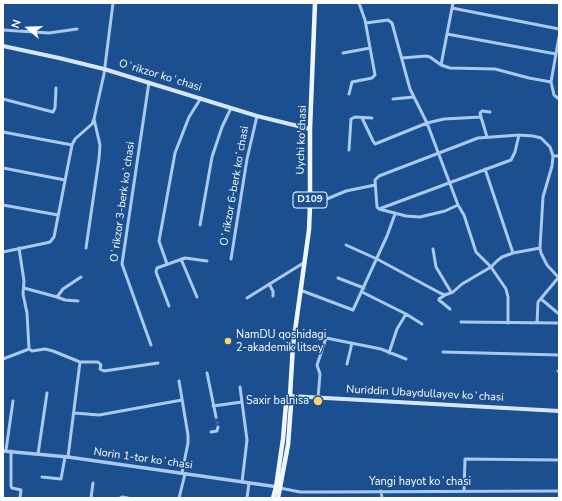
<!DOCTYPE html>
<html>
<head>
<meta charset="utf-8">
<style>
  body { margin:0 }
  #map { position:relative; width:562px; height:501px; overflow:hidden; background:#1b4f8f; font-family:"Nunito Sans",sans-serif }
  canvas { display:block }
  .frame { position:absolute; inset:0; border:4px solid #fff; pointer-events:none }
  .north { position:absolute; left:8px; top:8px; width:40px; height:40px; -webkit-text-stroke:3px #1b4f8f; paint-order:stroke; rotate:289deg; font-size:11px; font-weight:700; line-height:16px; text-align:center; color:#fff }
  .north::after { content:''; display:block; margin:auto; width:14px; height:18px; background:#fff; clip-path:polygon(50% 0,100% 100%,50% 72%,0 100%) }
</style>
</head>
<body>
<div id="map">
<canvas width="562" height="501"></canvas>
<div class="frame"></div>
<div class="north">N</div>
</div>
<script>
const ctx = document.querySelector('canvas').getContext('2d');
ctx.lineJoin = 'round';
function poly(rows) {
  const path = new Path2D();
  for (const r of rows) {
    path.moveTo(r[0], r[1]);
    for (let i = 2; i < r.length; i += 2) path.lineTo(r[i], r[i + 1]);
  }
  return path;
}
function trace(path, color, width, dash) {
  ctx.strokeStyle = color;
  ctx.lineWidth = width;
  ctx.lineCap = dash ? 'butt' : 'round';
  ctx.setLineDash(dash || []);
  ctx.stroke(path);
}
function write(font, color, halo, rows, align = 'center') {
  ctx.font = font + ' "Nunito Sans",sans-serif';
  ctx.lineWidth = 3;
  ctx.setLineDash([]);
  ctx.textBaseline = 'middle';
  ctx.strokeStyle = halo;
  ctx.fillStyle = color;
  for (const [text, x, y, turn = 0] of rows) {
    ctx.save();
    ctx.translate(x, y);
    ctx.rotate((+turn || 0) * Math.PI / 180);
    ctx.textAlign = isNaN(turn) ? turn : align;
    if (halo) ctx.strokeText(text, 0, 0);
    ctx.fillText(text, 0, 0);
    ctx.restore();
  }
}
trace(poly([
  [216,417,218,427]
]), '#3d69a0', 3, [3, 1.5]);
trace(poly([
  [452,8,559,29],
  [366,23,388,20,392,23,410,89,427,123,458,205,464,215,476,252,491,267,506,289,508,297,508,323],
  [3,30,49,33,77,29],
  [447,34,556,54],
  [343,53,370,48],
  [402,58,426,56,430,57,441,65,450,68,495,69,529,78,551,82,554,95,559,99],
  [441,65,453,3],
  [149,82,122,264,151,345],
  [551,82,559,37],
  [349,94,352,82,372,78,375,75,365,20,359,3],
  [3,99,53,112,55,108,56,88],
  [393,99,414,97],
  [481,117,480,113,482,111,490,112],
  [362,118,373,141,375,144,427,123,444,119,481,117,487,137],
  [3,132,72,145],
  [519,135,515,152,511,160,379,209,377,207,375,180,379,176,478,138,519,135,533,136,541,138,550,147,553,156,552,166,543,197,540,248,541,253,547,265,559,278],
  [349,150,351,119,355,117,372,118],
  [553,156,559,156],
  [3,168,65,180],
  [485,169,513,253],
  [3,205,58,215],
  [310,206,346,191,375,185],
  [379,209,406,216,420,217,445,211,458,205],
  [200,225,212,157,222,127,231,108],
  [346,245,377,259,440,293,445,295,453,292,462,284,491,267,497,261,502,257,513,253,540,248],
  [86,248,99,159,100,145,94,119],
  [433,249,436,267,451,292],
  [3,252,46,243,50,242,54,237,72,145,75,139,92,124,94,119,104,74,113,3],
  [181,259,197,297],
  [231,259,247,159,257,116],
  [167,264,159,241,175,153,189,117,201,98],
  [338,278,364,288],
  [269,284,273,291,273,296],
  [24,288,57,297,63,289,81,277],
  [300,290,353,310,387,236,395,214],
  [362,292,406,314,397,329,389,353],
  [445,295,439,299,439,300,450,309],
  [57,297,65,300,78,301],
  [247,298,305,262],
  [541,299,559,314],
  [169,306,156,272,157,268,185,258,207,261],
  [406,314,422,324],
  [461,322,559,323],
  [537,323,538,302,558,278],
  [29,349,32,351,45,349,53,351,80,362,98,362,101,365,100,369,104,371,158,363],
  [443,352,559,355],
  [3,359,29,349,27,313,23,294,24,281,19,248],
  [347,364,352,343],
  [558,371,559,371],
  [207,373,216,417],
  [179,381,188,435,188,443,182,473],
  [240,387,247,440,242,482],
  [318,398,320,374,317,365,326,338,381,349,406,359],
  [213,406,242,402],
  [75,413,99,415,182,400],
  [211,432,217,431,218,427],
  [6,450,13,401],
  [11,451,11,486,12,488,21,490,20,498],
  [38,454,47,393],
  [68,457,80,362],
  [42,477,61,479,65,457],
  [280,488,300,492,318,492,559,491],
  [381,491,382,498],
  [464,491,465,459,559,460],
  [91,498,93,483],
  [120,498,122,497,128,498],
  [179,498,185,474],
  [247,498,249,483]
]), '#a9c9ee', 3);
trace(poly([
  [3,451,68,457,278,487]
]), '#a9c9ee', 3.5);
trace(poly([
  [3,46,59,58,104,69,257,116,310,129],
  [290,396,559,411]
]), '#d6e6fa', 4);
trace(poly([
  [273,498,276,487,283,439,286,404,290,396],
  [278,498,288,445,291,405,290,396,293,345,309,230,310,206,310,129,315,3]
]), '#f0f6ff', 4.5);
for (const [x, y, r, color] of [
  [228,341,4,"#ffd166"],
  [318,401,5,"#ffd166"]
]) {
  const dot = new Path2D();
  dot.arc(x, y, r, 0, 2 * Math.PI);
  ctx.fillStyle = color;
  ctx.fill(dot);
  trace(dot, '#1b4f8f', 1.5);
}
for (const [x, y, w] of [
  [310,200,34]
]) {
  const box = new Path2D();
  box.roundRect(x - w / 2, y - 8, w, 16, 3);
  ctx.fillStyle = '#1b4f8f';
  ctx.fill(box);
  trace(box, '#fff', 1);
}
write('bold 10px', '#fff', null, [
  ["D109",310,200]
]);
write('11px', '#fff', '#1b4f8f', [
  ["Oʻrikzor koʻchasi",160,76,17],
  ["Uychi ko'chasi",302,140,-88],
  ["Oʻrikzor 6-berk koʻchasi",235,186,-80],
  ["Oʻrikzor 3-berk koʻchasi",123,202,-82],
  ["Nuriddin Ubaydullayev koʻchasi",425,394,3],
  ["Norin 1-tor koʻchasi",143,459,8],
  ["Yangi hayot koʻchasi",420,482]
]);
write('11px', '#fff', '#1b4f8f', [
  ["NamDU qoshidagi",236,335],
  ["2-akademik litsey",236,348],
  ["Saxir balnisa",309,401,"right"]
], 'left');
</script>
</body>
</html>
